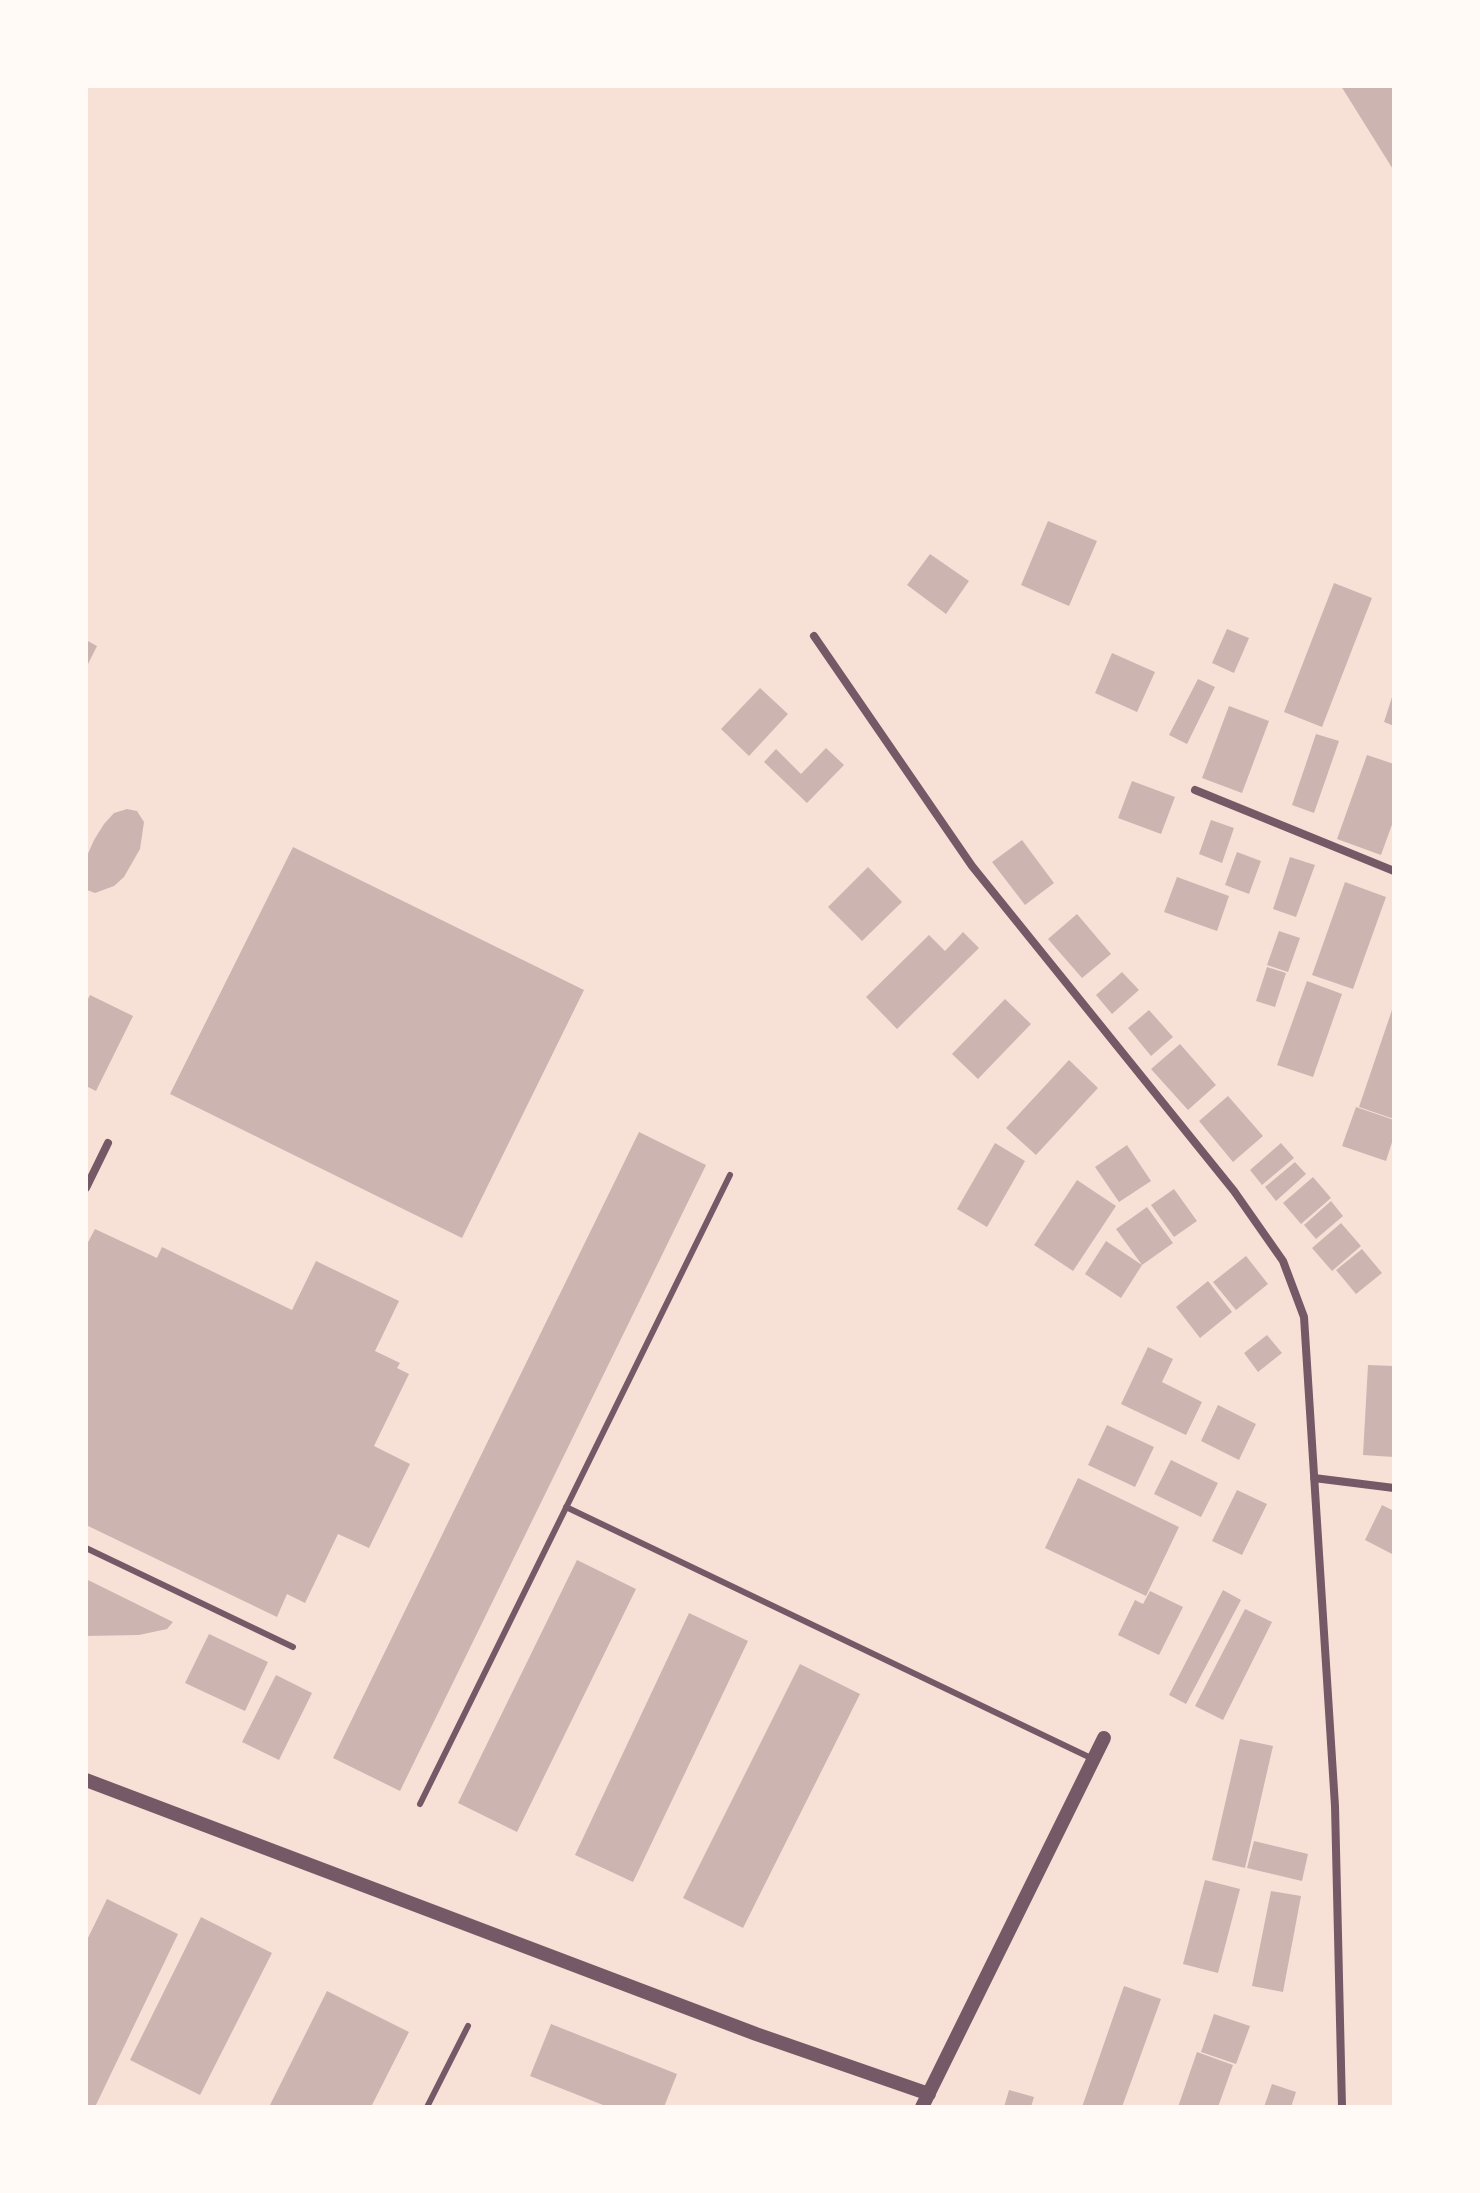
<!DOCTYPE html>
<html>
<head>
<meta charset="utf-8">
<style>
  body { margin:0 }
  #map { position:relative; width:1480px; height:2193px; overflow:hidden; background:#f7e1d7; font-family:Lato,sans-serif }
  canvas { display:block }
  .frame { position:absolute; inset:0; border:88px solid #fffaf5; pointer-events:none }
</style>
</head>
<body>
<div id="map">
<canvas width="1480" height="2193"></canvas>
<div class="frame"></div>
</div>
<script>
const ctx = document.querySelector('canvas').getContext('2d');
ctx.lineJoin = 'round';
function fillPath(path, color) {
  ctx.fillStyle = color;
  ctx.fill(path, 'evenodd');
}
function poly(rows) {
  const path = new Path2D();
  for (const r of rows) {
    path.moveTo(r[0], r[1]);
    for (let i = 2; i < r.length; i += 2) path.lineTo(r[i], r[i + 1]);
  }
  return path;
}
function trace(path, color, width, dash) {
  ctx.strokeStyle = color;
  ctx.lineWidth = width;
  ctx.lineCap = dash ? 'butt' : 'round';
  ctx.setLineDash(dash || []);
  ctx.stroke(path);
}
fillPath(poly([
  [1341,86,1394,86,1394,171],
  [1048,521,1097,541,1069,606,1021,585],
  [930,554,969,581,946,614,907,585],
  [1334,583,1372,598,1322,727,1284,712],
  [1227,629,1249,638,1234,673,1212,663],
  [86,640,97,646,86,668],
  [1112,653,1155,672,1137,712,1095,693],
  [1198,679,1215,687,1187,744,1169,735],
  [760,688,788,714,749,756,721,729],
  [1393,694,1394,694,1394,726,1384,722],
  [1229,706,1269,721,1242,793,1202,778],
  [1316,734,1339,741,1314,813,1292,805],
  [826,748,844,765,807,803,764,762,776,749,801,774],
  [1367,755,1394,764,1394,819,1381,855,1337,839],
  [1132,781,1175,797,1161,834,1118,818],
  [127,809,137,811,144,822,140,849,124,877,114,886,95,893,87,890,86,858,94,840,104,824,114,813],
  [1211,820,1234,828,1222,863,1199,854],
  [1022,840,1054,883,1025,905,992,862],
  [293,847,584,990,462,1238,170,1094],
  [1237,852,1261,861,1249,894,1225,885],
  [1290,857,1315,865,1296,917,1273,909],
  [868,867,902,902,862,941,828,907],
  [1177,877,1229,896,1217,931,1164,912],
  [1345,882,1386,897,1353,989,1312,975],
  [1077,914,1111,954,1082,978,1048,939],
  [1279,931,1300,938,1288,972,1267,965],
  [963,932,979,948,897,1029,866,997,929,935,945,951],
  [1267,967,1286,973,1275,1007,1256,1001],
  [1122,972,1139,990,1112,1014,1096,995],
  [1307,981,1342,994,1313,1077,1277,1065],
  [90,995,133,1016,96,1091,86,1086,86,1003],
  [1005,999,1031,1024,978,1079,952,1054],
  [1394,1004,1394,1119,1359,1107],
  [1149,1010,1173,1037,1151,1056,1128,1028],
  [1180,1044,1216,1085,1188,1110,1151,1069],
  [1069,1060,1098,1088,1036,1155,1006,1128],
  [1228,1096,1263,1136,1233,1162,1199,1121],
  [1356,1107,1394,1120,1394,1136,1386,1161,1342,1146],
  [639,1132,706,1165,400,1791,333,1758],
  [995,1143,1025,1161,987,1227,957,1209],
  [1281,1143,1294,1158,1262,1185,1250,1170],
  [1127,1145,1151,1181,1119,1202,1095,1167],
  [1295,1162,1306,1174,1276,1201,1265,1187],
  [1313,1177,1331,1198,1301,1224,1283,1203],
  [1077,1180,1116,1206,1073,1271,1034,1245],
  [1174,1189,1197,1221,1174,1237,1151,1205],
  [1331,1201,1343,1216,1316,1239,1304,1225],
  [1147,1207,1173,1243,1142,1265,1121,1298,1085,1274,1106,1241,1142,1265,1116,1229],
  [1341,1223,1361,1246,1332,1271,1312,1248],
  [95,1229,157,1258,162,1247,292,1310,316,1261,399,1301,375,1351,400,1363,397,1368,409,1374,374,1446,410,1464,369,1548,338,1534,305,1603,287,1594,277,1617,86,1525,86,1246],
  [1362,1249,1382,1273,1356,1294,1336,1270],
  [1246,1256,1268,1284,1236,1310,1213,1282],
  [1208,1281,1232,1312,1200,1338,1176,1307],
  [1267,1335,1282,1353,1258,1372,1244,1353],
  [1148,1347,1173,1359,1162,1382,1202,1402,1186,1435,1121,1404],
  [1368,1365,1394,1366,1394,1457,1363,1455],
  [1218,1405,1256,1424,1239,1460,1201,1441],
  [1107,1425,1154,1447,1135,1487,1088,1465],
  [1171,1460,1218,1483,1201,1517,1154,1494],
  [1078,1478,1179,1527,1146,1596,1045,1548],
  [1237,1490,1267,1504,1242,1555,1212,1541],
  [1382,1505,1394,1511,1394,1555,1365,1540],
  [577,1560,636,1589,517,1832,458,1803],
  [86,1579,173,1622,167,1629,139,1635,86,1636],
  [1223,1590,1241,1600,1186,1704,1169,1695],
  [1150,1591,1183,1607,1159,1655,1118,1635,1135,1600,1143,1604],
  [1245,1609,1272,1622,1223,1720,1195,1706],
  [689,1613,748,1641,633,1882,575,1855],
  [209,1634,268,1662,245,1711,185,1683],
  [800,1664,860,1694,743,1928,683,1898],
  [276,1675,312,1693,279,1760,242,1742],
  [1240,1739,1273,1746,1245,1868,1212,1860],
  [1254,1841,1308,1854,1302,1881,1247,1868],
  [1205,1880,1240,1889,1218,1973,1183,1964],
  [1271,1891,1301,1896,1283,1992,1252,1986],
  [107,1899,178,1934,95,2107,86,2107,86,1942],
  [201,1917,272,1953,200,2095,130,2060],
  [1124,1986,1161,1999,1122,2107,1082,2107],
  [327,1991,409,2032,371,2107,269,2107],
  [1214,2014,1250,2026,1236,2064,1201,2052],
  [551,2024,677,2074,664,2107,608,2107,530,2076],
  [1197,2052,1233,2065,1218,2107,1178,2107],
  [1272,2084,1296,2092,1291,2107,1264,2107],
  [1009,2090,1034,2097,1031,2107,1004,2107]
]), '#ccb4b1');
trace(poly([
  [566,1507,1093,1759],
  [86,1548,293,1647],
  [420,1804,730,1175],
  [427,2107,468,2026]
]), '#755966', 6);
trace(poly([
  [814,636,972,866,1234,1191,1283,1261,1304,1317,1335,1806,1342,2107],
  [1195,790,1394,871],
  [86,1188,108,1143],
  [1314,1478,1394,1488]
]), '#755966', 8);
trace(poly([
  [86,1780,756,2034,929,2094],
  [922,2107,1104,1738]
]), '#755966', 14);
</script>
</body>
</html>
